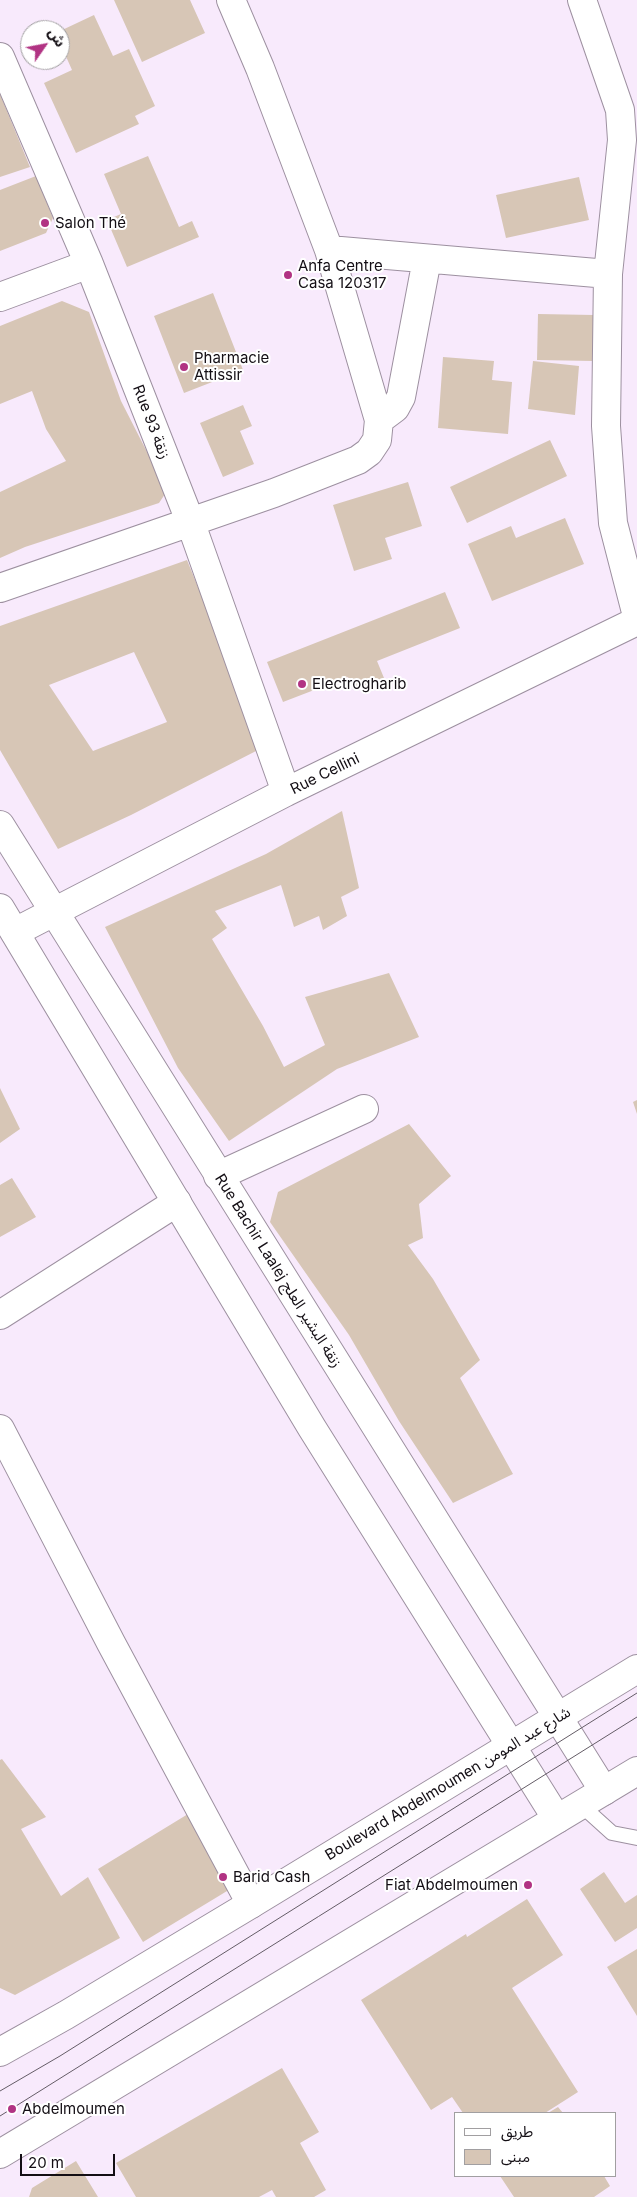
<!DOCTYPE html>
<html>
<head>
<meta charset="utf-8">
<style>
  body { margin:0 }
  #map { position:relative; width:637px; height:2197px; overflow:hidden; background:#f8eafc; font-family:Inter,"Noto Sans Arabic",sans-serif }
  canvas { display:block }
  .legend { position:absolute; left:454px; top:2112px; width:162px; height:65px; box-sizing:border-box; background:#fff; border:1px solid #a19fa1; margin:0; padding:6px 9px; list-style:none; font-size:15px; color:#130e14 }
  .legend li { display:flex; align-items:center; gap:10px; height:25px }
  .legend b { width:25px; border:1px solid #a19fa1 }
  .north { position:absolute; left:20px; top:20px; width:50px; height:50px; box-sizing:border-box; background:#fff; border:1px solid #a19fa1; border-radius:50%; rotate:57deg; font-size:14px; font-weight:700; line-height:20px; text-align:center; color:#130e14 }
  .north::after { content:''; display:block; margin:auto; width:18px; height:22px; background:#b13383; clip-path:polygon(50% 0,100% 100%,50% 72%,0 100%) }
  .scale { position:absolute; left:20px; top:2154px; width:95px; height:22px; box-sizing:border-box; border:2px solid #130e14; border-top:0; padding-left:6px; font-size:15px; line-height:18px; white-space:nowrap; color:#130e14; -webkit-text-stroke:4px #fff; paint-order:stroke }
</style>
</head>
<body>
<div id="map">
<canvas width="637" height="2197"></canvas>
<ul class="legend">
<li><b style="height:6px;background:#fff"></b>طريق</li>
<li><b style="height:14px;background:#d7c6b6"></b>مبنى</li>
</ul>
<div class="north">ش</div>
<div class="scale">20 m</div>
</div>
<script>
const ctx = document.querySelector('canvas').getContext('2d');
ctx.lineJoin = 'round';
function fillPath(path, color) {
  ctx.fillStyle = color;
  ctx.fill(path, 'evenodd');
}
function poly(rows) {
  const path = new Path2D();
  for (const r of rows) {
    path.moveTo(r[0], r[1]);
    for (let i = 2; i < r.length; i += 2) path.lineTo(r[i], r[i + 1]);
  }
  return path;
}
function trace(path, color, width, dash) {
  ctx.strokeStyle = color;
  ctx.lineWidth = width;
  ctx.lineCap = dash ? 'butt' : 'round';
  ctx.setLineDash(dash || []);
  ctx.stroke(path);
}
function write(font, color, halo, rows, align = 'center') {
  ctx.font = font + ' Inter,"Noto Sans Arabic",sans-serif';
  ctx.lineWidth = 4;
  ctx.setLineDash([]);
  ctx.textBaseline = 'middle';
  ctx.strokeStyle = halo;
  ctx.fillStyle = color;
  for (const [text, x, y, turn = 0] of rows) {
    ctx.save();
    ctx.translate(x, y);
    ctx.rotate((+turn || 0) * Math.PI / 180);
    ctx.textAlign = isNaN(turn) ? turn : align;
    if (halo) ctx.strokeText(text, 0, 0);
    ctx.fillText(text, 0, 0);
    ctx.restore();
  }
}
fillPath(poly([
  [114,0,190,0,205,33,142,62],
  [94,15,113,56,129,49,155,106,135,116,139,124,76,153,44,83,72,70,60,43,60,31],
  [0,94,30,167,0,177],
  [148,156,179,227,192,221,199,237,127,267,107,220,121,214,104,174],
  [36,176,53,218,46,233,0,251,0,190],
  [579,177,589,220,506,238,496,195],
  [213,293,243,370,184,393,154,316],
  [62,301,89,312,121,401,167,491,159,503,25,547,0,558,0,492,66,461,46,429,32,391,0,404,0,326],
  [538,314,594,315,593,361,537,360],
  [443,357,494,361,492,380,512,382,508,434,438,428],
  [533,361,579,366,575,415,528,409],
  [243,405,252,426,240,431,254,464,223,477,200,423],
  [550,440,567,476,467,523,450,487],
  [408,482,422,526,385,538,392,559,354,571,333,505],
  [565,518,584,564,492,601,468,544,511,526,516,538],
  [187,560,229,664,258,750,131,815,58,849,0,750,0,626],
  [134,652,167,722,93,751,49,685],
  [445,592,460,628,377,661,384,678,353,690,348,677,283,702,267,662],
  [342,811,359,888,341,897,347,916,323,930,319,916,294,927,281,885,215,911,227,928,212,939,263,1026,284,1067,325,1045,305,997,389,973,419,1037,337,1069,229,1141,178,1068,105,927,266,854],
  [0,1088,20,1129,0,1143],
  [637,1100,637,1114,633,1102],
  [409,1124,451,1176,419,1204,423,1238,408,1245,433,1279,480,1360,460,1378,513,1474,453,1503,399,1421,349,1335,270,1222,278,1192],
  [12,1178,36,1217,0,1237,0,1185],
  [2,1759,46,1817,21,1829,61,1896,88,1877,120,1938,15,1995,0,1988,0,1760],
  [188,1814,232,1888,143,1942,98,1869],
  [604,1872,625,1903,637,1895,637,1928,615,1942,580,1889],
  [527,1899,563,1955,512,1988,578,2092,545,2113,463,2113,452,2097,431,2110,361,2000,466,1934,467,1937],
  [637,1949,637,2016,607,1967],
  [282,2068,319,2132,300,2143,326,2190,314,2197,276,2197,272,2190,259,2197,136,2197,116,2163],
  [558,2107,563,2113,548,2113],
  [76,2161,98,2197,29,2197,32,2188],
  [500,2176,604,2176,610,2186,594,2197,514,2197]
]), '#d7c6b6');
const service = poly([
  [581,1805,612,1833,637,1838]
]);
const minor = poly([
  [231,0,260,68,329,250,379,420],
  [582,0,620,110,622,140,608,274,606,426,613,523,637,616],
  [0,57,89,264,190,521,286,792],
  [329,250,608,274],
  [0,297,89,264],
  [0,588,274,493,358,460,369,452,377,440,379,420,395,408,401,397,427,259],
  [15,932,286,792,637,621],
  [218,1176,364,1109],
  [0,1315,177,1202],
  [0,1429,111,1643,251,1904]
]);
const tertiary = poly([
  [0,825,604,1791],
  [0,908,312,1428,557,1819]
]);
const secondary = poly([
  [0,2052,66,2015,251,1904,637,1669],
  [0,2154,637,1771]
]);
trace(service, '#9d90a0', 16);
trace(minor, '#9d90a0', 30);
trace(tertiary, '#9d90a0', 30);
trace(secondary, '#9d90a0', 30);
trace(service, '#fff', 14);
trace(minor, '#fff', 28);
trace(tertiary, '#fff', 28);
trace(secondary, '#fff', 28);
trace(poly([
  [0,2091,60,2056,637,1693],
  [0,2116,637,1717]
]), '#645c66', 1);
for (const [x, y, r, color] of [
  [45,223,5,"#b13383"],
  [288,275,5,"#b13383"],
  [184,367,5,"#b13383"],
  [302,684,5,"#b13383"],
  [223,1877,5,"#b13383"],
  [528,1885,5,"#b13383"],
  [12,2109,5,"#b13383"]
]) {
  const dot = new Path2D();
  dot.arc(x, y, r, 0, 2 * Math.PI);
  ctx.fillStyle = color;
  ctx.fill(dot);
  trace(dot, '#fff', 2);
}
write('15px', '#130e14', '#fff', [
  ["Salon Thé",55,223],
  ["Anfa Centre",298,266],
  ["Casa 120317",298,283],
  ["Pharmacie",194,358],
  ["Attissir",194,375],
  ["Electrogharib",312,684],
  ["Barid Cash",233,1877],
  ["Fiat Abdelmoumen",518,1885,"right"],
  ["Abdelmoumen",22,2109]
], 'left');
write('15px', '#130e14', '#fff', [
  ["Rue 93 زنقة",151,422,69],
  ["Rue Cellini",325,774,-26],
  ["Rue Bachir Laalej زنقة البشير العلج",278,1271,58],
  ["Boulevard Abdelmoumen شارع عبد المومن",448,1784,-31]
]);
</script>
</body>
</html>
